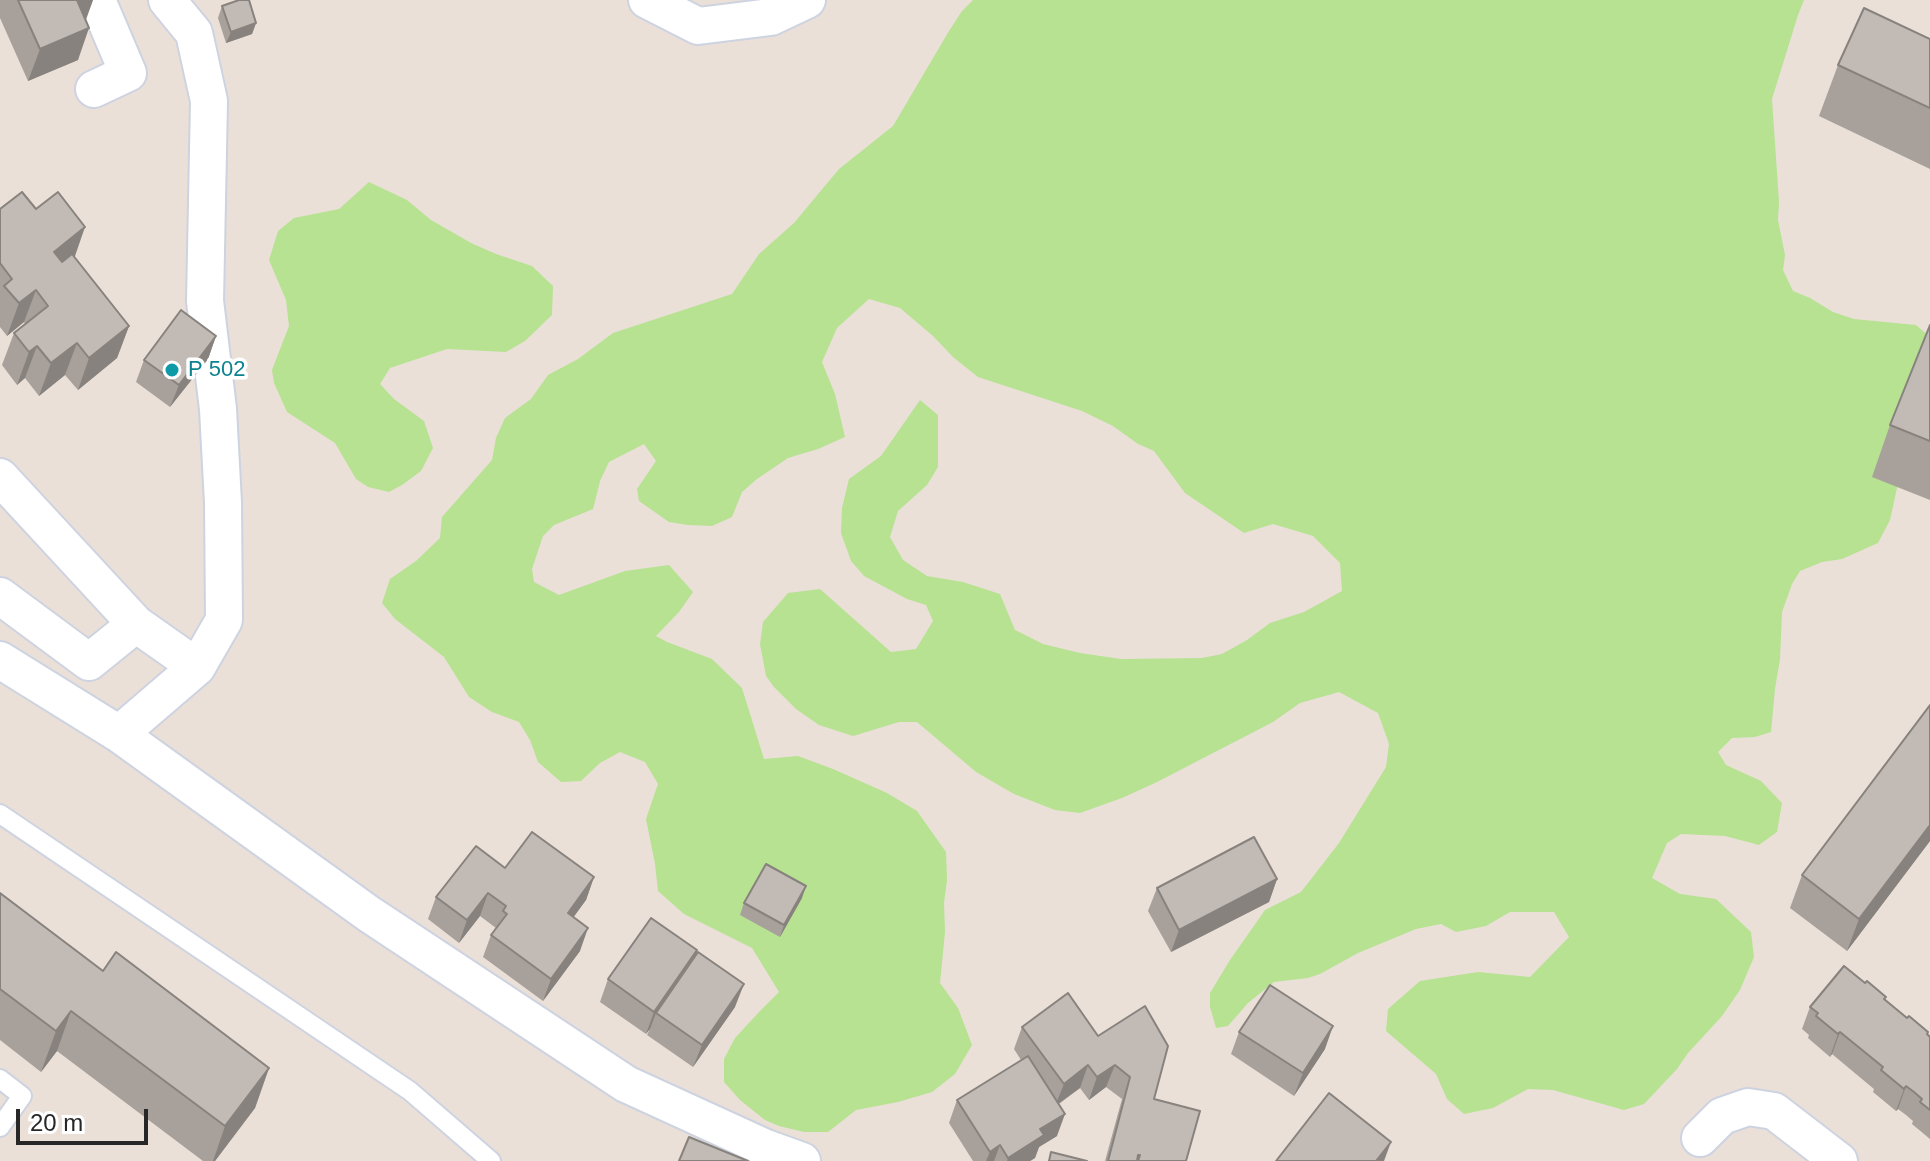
<!DOCTYPE html>
<html>
<head>
<meta charset="utf-8">
<style>
  body { margin:0 }
  #map { position:relative; width:1930px; height:1161px; overflow:hidden; background:#eae0d7; font-family:Helvetica,sans-serif }
  canvas { display:block }
  .scale { position:absolute; left:16px; top:1109px; width:132px; height:36px; box-sizing:border-box; border:4px solid #272727; border-top:0; padding-left:10px; font-size:24px; line-height:28px; white-space:nowrap; color:#272727; -webkit-text-stroke:6px #fff; paint-order:stroke }
</style>
</head>
<body>
<div id="map">
<canvas width="1930" height="1161"></canvas>
<div class="scale">20 m</div>
</div>
<script>
const ctx = document.querySelector('canvas').getContext('2d');
ctx.lineJoin = 'round';
function fillPath(path, color) {
  ctx.fillStyle = color;
  ctx.fill(path, 'evenodd');
}
function poly(rows) {
  const path = new Path2D();
  for (const r of rows) {
    path.moveTo(r[0], r[1]);
    for (let i = 2; i < r.length; i += 2) path.lineTo(r[i], r[i + 1]);
  }
  return path;
}
function trace(path, color, width, dash) {
  ctx.strokeStyle = color;
  ctx.lineWidth = width;
  ctx.lineCap = dash ? 'butt' : 'round';
  ctx.setLineDash(dash || []);
  ctx.stroke(path);
}
function write(font, color, halo, rows, align = 'center') {
  ctx.font = font + ' Helvetica,sans-serif';
  ctx.lineWidth = 7;
  ctx.setLineDash([]);
  ctx.textBaseline = 'middle';
  ctx.strokeStyle = halo;
  ctx.fillStyle = color;
  for (const [text, x, y, turn = 0] of rows) {
    ctx.save();
    ctx.translate(x, y);
    ctx.rotate((+turn || 0) * Math.PI / 180);
    ctx.textAlign = isNaN(turn) ? turn : align;
    if (halo) ctx.strokeText(text, 0, 0);
    ctx.fillText(text, 0, 0);
    ctx.restore();
  }
}
fillPath(poly([
  [973,0,1804,0,1798,15,1772,99,1779,202,1778,220,1785,255,1783,270,1793,291,1810,298,1833,312,1854,319,1916,325,1930,337,1890,520,1878,543,1842,559,1822,562,1800,571,1792,584,1782,612,1780,659,1775,689,1771,732,1755,737,1732,738,1718,752,1726,765,1761,781,1782,803,1777,832,1759,845,1725,836,1681,834,1667,843,1652,878,1680,894,1716,899,1751,932,1754,957,1740,990,1722,1016,1688,1053,1677,1069,1644,1104,1624,1110,1553,1090,1528,1089,1493,1108,1464,1114,1447,1099,1436,1074,1386,1031,1388,1009,1420,981,1478,972,1530,977,1569,937,1554,912,1510,912,1486,926,1456,932,1441,924,1416,929,1358,953,1320,974,1308,978,1274,982,1248,1003,1228,1026,1216,1028,1210,1007,1210,993,1230,960,1265,910,1301,892,1339,843,1386,767,1389,744,1378,713,1339,692,1300,703,1273,722,1157,782,1122,798,1080,813,1055,810,1014,794,976,772,917,722,899,722,853,736,819,725,796,709,774,687,766,676,760,644,763,622,788,593,820,589,891,652,916,649,933,621,926,605,907,599,864,576,851,561,841,533,842,508,849,479,881,456,920,400,938,415,938,467,927,485,898,511,890,537,903,560,927,576,963,582,1000,594,1015,630,1043,644,1080,653,1121,659,1202,658,1222,654,1247,640,1270,623,1304,612,1342,591,1340,563,1313,536,1273,524,1244,533,1185,493,1154,451,1138,444,1113,426,1082,411,978,377,953,357,933,336,900,308,869,299,837,328,822,362,835,394,845,437,818,449,788,458,757,479,742,492,732,517,712,526,688,525,669,522,639,501,637,489,656,461,644,444,609,462,600,481,593,509,554,525,543,536,532,569,534,582,559,595,625,571,669,565,693,592,679,612,656,636,667,642,712,659,742,688,764,759,798,756,833,769,887,793,917,811,946,852,947,880,944,903,945,932,940,983,958,1008,972,1045,955,1074,932,1092,898,1102,856,1110,828,1132,804,1132,779,1126,765,1120,740,1100,724,1082,724,1059,735,1038,759,1012,779,992,752,948,684,914,658,891,655,864,646,819,658,784,645,762,620,752,600,763,581,781,561,782,538,762,530,740,519,722,492,712,469,697,444,657,395,619,382,603,390,579,416,561,440,538,442,517,492,460,496,438,505,418,531,399,548,375,578,359,613,333,732,294,759,254,794,223,839,169,893,126,949,31,962,11],
  [369,182,407,200,431,220,471,243,496,254,532,266,553,286,552,315,525,341,506,352,447,349,390,368,380,384,394,399,424,421,433,448,421,471,402,485,389,492,368,487,356,479,335,443,287,412,274,383,272,370,289,326,286,300,269,260,278,231,294,218,339,209]
]), '#b6e292');
const lane = poly([
  [0,814,410,1091,491,1161],
  [0,1079,22,1096,0,1127]
]);
const street = poly([
  [647,0,698,26,771,17,807,0],
  [94,89,128,73,97,0],
  [0,477,136,624,197,667],
  [0,596,89,662,136,624],
  [0,660,119,734,369,914,626,1084,766,1148,802,1161],
  [119,734,197,667,224,620,223,503,218,409,205,301,209,101,194,33,167,0],
  [1700,1138,1722,1116,1748,1107,1774,1111,1839,1161]
]);
trace(lane, '#cdd3e0', 22);
trace(street, '#cdd3e0', 40);
trace(lane, '#fff', 18);
trace(street, '#fff', 36);
fillPath(poly([
  [0,0,93,0,86,20,78,60,28,81,0,18],
  [222,6,256,23,252,34,226,43,218,18],
  [1930,39,1930,169,1819,116,1838,65],
  [0,209,74,257,129,326,117,358,78,390,65,375,39,396,25,378,17,385,2,365,14,333,25,324,24,322,7,336,0,327],
  [1930,325,1930,500,1872,477,1890,425],
  [216,336,208,359,170,407,136,382,144,360],
  [1930,705,1930,841,1847,951,1790,908,1802,875],
  [505,868,594,877,586,900,573,917,580,951,543,1001,483,957,491,935,496,928,480,916,459,943,428,919,436,897],
  [1277,879,1269,902,1171,952,1148,911,1157,888],
  [0,893,103,971,269,1068,255,1108,215,1161,203,1161,57,1051,41,1072,0,1040],
  [802,898,780,937,740,915,744,903],
  [697,950,694,957,735,1007,693,1067,647,1035,650,1029,646,1034,600,1002,608,979],
  [1865,983,1930,1037,1930,1139,1912,1124,1913,1121,1906,1115,1898,1109,1896,1111,1873,1092,1874,1089,1832,1054,1830,1057,1808,1038,1809,1035,1802,1029,1810,1007],
  [1022,1027,1098,1036,1154,1099,1186,1161,1105,1161,1122,1099,1106,1087,1089,1100,1080,1088,1059,1104,1057,1136,1039,1147,1035,1158,1030,1161,973,1161,949,1123,957,1100,1021,1060,1014,1049],
  [1239,1032,1325,1049,1294,1096,1231,1054]
]), '#a7a09b');
fillPath(poly([
  [76,0,93,0,85,21],
  [256,23,252,34,226,43,231,32],
  [89,28,78,60,28,81,40,49],
  [85,227,74,259,42,284,54,252],
  [36,290,24,322,7,336,19,303],
  [129,326,117,358,78,390,89,358],
  [216,336,208,359,170,407,179,385],
  [77,343,65,375,39,396,51,363],
  [37,346,25,378,17,385,29,352],
  [1930,825,1930,841,1847,951,1859,919],
  [594,877,586,900,560,936,568,913],
  [1277,879,1269,902,1171,952,1179,930],
  [806,886,802,898,780,937,784,925],
  [488,893,480,916,459,943,467,920],
  [588,928,580,951,543,1001,551,979],
  [697,950,689,973,656,1013,650,1029,646,1034,654,1012],
  [744,984,735,1007,693,1067,702,1045],
  [71,1011,57,1051,41,1072,56,1031],
  [1333,1026,1325,1049,1294,1096,1303,1073],
  [1840,1032,1832,1054,1830,1057,1838,1034],
  [1088,1065,1080,1088,1055,1106,1064,1084],
  [1115,1065,1106,1087,1089,1100,1097,1077],
  [269,1068,255,1108,215,1161,213,1161,225,1126],
  [1906,1086,1898,1109,1896,1111,1904,1089],
  [1065,1114,1057,1136,1039,1147,1035,1158,1030,1161,1007,1161,1008,1158,1040,1129],
  [1391,1142,1384,1161,1376,1161],
  [1000,1145,994,1161,986,1161,990,1152]
]), '#88827e');
const building = poly([
  [18,0,77,0,89,28,40,49,18,0],
  [239,0,249,0,256,23,231,32,222,6,239,0],
  [1864,8,1930,39,1930,108,1838,65,1864,8],
  [22,192,36,209,58,192,85,227,54,252,62,262,72,254,129,326,89,358,77,343,51,363,37,346,29,352,14,333,48,306,36,290,19,303,4,286,12,279,0,263,0,209,22,192],
  [181,310,216,336,179,385,144,360,181,310],
  [1930,325,1930,441,1890,425,1930,325],
  [1930,705,1930,825,1859,919,1802,875,1930,705],
  [532,832,594,877,568,913,588,928,551,979,491,935,507,914,503,911,506,906,488,893,467,920,436,897,476,846,505,868,532,832],
  [1254,837,1277,879,1179,930,1157,888,1254,837],
  [766,864,806,886,784,925,744,903,766,864],
  [0,893,103,971,116,952,269,1068,225,1126,71,1011,56,1031,0,989,0,893],
  [651,918,697,950,654,1012,608,979,651,918],
  [698,952,744,984,702,1045,656,1013,698,952],
  [1844,966,1865,983,1867,981,1886,997,1884,999,1907,1018,1909,1016,1928,1032,1927,1034,1930,1037,1930,1110,1920,1102,1922,1099,1914,1092,1906,1086,1904,1089,1881,1070,1883,1067,1840,1032,1838,1034,1816,1016,1818,1013,1810,1007,1844,966],
  [1270,985,1333,1026,1303,1073,1239,1032,1270,985],
  [1068,993,1098,1036,1145,1006,1168,1046,1154,1099,1200,1111,1186,1161,1138,1161,1140,1155,1138,1155,1137,1161,1108,1161,1130,1077,1115,1065,1097,1077,1088,1065,1064,1084,1022,1027,1068,993],
  [1028,1056,1065,1114,1040,1129,1044,1135,1008,1158,1000,1145,990,1152,957,1100,1028,1056],
  [1329,1093,1391,1142,1376,1161,1276,1161,1329,1093],
  [689,1137,748,1161,679,1161,689,1137],
  [1051,1152,1087,1161,1049,1161,1051,1152]
]);
fillPath(building, '#c2bab4');
trace(building, '#88827e', 2);
for (const [x, y, r, color] of [
  [172,370,8,"#0f9aa8"]
]) {
  const dot = new Path2D();
  dot.arc(x, y, r, 0, 2 * Math.PI);
  ctx.fillStyle = color;
  ctx.fill(dot);
  trace(dot, '#fff', 3);
}
write('22px', '#0d838f', '#fff', [
  ["P 502",188,370]
], 'left');
</script>
</body>
</html>
